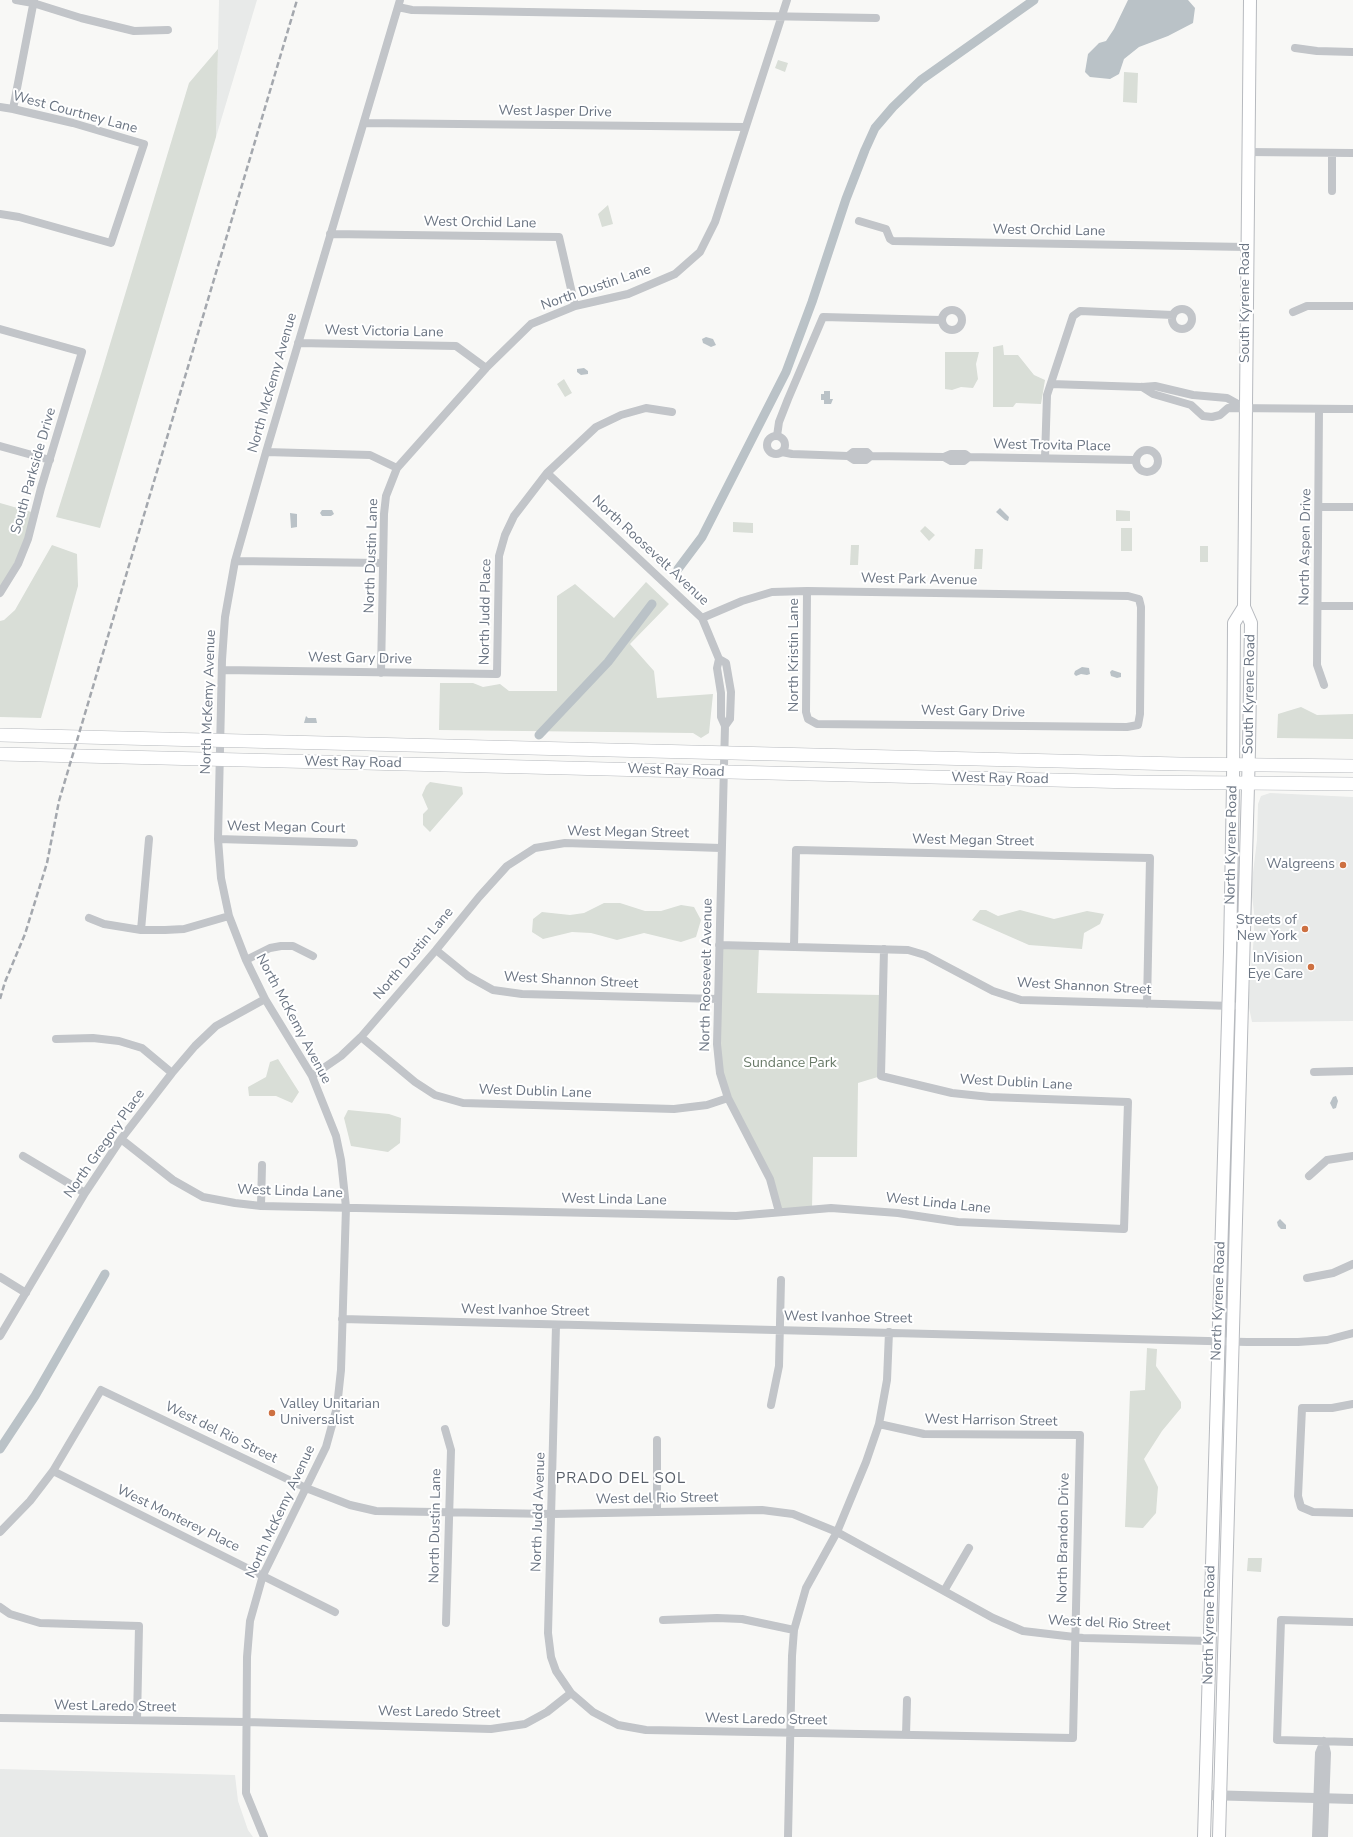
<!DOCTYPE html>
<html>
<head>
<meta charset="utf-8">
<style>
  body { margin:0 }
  canvas { display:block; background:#f8f8f6 }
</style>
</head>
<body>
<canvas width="1353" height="1837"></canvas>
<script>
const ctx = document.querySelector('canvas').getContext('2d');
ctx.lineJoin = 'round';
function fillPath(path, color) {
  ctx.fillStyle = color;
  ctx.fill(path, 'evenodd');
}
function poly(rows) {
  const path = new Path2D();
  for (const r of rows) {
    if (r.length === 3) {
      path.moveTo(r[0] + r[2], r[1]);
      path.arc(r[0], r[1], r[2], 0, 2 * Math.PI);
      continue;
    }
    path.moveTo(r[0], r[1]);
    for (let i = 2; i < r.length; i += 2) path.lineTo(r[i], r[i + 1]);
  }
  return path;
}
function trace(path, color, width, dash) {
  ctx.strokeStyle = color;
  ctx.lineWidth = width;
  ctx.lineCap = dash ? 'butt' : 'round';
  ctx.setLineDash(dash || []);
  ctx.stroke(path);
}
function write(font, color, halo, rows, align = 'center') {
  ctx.font = font + ' "Nunito Sans",sans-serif';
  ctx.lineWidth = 4;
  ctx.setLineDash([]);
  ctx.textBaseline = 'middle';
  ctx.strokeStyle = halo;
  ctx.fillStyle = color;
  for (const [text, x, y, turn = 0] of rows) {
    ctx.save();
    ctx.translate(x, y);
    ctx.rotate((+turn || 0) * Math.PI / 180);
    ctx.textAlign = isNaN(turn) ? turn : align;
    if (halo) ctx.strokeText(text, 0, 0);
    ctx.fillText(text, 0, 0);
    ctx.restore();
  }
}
fillPath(poly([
  [219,0,257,0,216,137],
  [1270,793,1353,797,1353,1021,1252,1022,1248,1003,1254,936,1254,912,1251,889,1257,840,1258,804,1261,796],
  [0,1769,235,1775,238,1801,248,1830,253,1837,0,1837]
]), '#e8eae9');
fillPath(poly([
  [218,49,216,137,100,528,56,517,101,374,189,83],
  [778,60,788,63,785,72,775,68],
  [1124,72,1138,73,1137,103,1123,102],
  [608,205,613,224,602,227,598,214],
  [1003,345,1004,355,1018,355,1034,375,1045,380,1041,404,1016,403,1013,407,993,407,993,347],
  [945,352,979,352,976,364,978,379,973,388,961,387,952,390,945,389],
  [564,379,572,393,565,397,557,384],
  [0,503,35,513,28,539,0,593],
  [1116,510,1130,511,1130,521,1116,521],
  [733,522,753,523,753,533,733,532],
  [925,526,935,535,929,541,920,531],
  [1121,528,1132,528,1132,551,1121,551],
  [52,545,77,554,78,586,41,718,0,717,0,621,4,620,15,610],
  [851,545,859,545,858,565,850,565],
  [1200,546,1208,546,1208,562,1200,562],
  [975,549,983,549,982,569,974,569],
  [646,582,669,604,630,644,654,671,657,698,713,694,709,733,701,738,693,733,439,730,440,683,473,683,483,687,500,684,509,691,557,691,557,596,575,584,614,618],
  [1301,707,1317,715,1353,714,1353,739,1277,738,1278,714],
  [430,782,462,787,463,794,430,832,423,825,423,814,428,809,422,795,426,786],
  [604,903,620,903,645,911,661,911,681,905,694,907,701,920,696,937,681,942,644,933,617,940,591,933,572,932,543,939,532,932,533,919,542,912,570,915,584,913],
  [980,910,986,910,998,916,1020,910,1054,919,1087,911,1104,914,1100,924,1084,933,1082,949,1029,945,972,920],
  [719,945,759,946,757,993,883,995,881,1076,858,1083,857,1157,813,1157,812,1209,779,1212,770,1179,720,1073],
  [278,1059,299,1092,292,1103,276,1096,249,1096,248,1087,266,1077,270,1062],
  [348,1110,389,1114,401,1118,400,1143,388,1152,351,1146,344,1118],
  [1147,1348,1157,1349,1156,1366,1181,1402,1181,1408,1162,1431,1144,1459,1158,1487,1156,1513,1143,1528,1125,1527,1130,1391,1145,1390],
  [1248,1558,1262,1558,1261,1572,1247,1571]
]), '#d9ded7');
fillPath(poly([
  [1128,0,1188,0,1195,8,1193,23,1168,36,1139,47,1124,59,1119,74,1110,79,1090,77,1085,72,1088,54,1099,43,1106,41,1114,29],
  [706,337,713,339,716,345,711,347,703,343,702,339],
  [584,368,588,371,588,374,581,375,577,372,577,369],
  [824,391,830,391,830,399,833,399,831,404,824,404,824,400,821,400,821,394,824,394],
  [1000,508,1009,517,1008,521,1005,520,996,512],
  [322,510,332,510,334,514,331,516,322,516,320,513],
  [290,513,297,514,297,527,291,528],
  [1082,667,1089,668,1090,674,1087,675,1081,674,1076,676,1074,674,1075,671],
  [1112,670,1121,673,1121,677,1117,678,1111,676,1110,672],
  [306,716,308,718,316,718,317,723,304,723],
  [1336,1096,1338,1101,1336,1108,1333,1109,1330,1103,1333,1097],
  [1280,1219,1286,1225,1286,1229,1281,1229,1278,1226,1277,1222]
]), '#bac2c7');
trace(poly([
  [678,569,702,537,786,372,812,302,846,199,865,150,875,128,893,107,921,80,1034,0],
  [539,735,608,662,652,604],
  [0,1449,35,1396,105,1274]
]), '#bac2c7', 9);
const secondary = poly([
  [1204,1837,1230,952,1233,784,1234,623,1244,607],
  [1219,1837,1249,749,1251,623,1244,607,1250,0]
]);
const primary = poly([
  [0,735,1180,764,1353,766],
  [0,754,1134,782,1353,784]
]);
trace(secondary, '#b7babf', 14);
trace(primary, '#b6b9bd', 14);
trace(poly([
  [16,0,33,3,81,18,134,31,168,30],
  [398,7,412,10,876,18],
  [1295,48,1317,51,1353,52],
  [0,107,13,109,73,123,144,144,111,243,19,217,0,214],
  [13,109,34,0],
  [364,123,745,127],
  [1247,152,1353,153],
  [1332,191,1332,153],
  [859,221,886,229,890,239,893,241,1247,247],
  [330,234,559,237,575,306],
  [1182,319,10],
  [952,320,10],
  [1293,312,1307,306,1353,306],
  [0,329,82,352,41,488,28,539,18,564,0,593],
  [298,343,456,346,486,368],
  [1051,384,1142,387,1155,386,1193,395,1227,398,1245,408],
  [1142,387,1153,394,1191,405,1203,416,1212,417,1220,415,1228,408,1353,409],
  [1319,409,1317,665,1324,685],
  [776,445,9],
  [777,436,779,422,788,399,823,317,941,320],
  [0,446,50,460],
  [1147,461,11],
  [266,452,370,455,397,468],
  [782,452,792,454,848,456,854,460,866,460,871,456,944,457,951,461,964,461,969,457,1135,460],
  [848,456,853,452,867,452,871,456],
  [944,457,951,454,965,454,969,457],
  [1045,458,1047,395,1073,316,1080,311,1173,315],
  [547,473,702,618,719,659,717,668,721,693,721,717,725,726,717,1044,720,1073,728,1098,770,1179,779,1212],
  [1320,507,1353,507],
  [235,561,382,563],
  [1318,606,1353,606],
  [702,618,742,601,772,592,807,591,1128,596,1139,599,1141,607,1140,714,1138,725,1127,727,817,724,808,719,806,712,807,591],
  [719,659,726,663,731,692,730,719,725,726],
  [222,670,497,674,499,556,505,535,514,516,547,473,596,427,621,415,646,408,672,412],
  [381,673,384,514,386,496,397,468,486,368,531,324,575,306,628,294,675,274,700,252,715,222,787,0],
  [218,839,354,843],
  [89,918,104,924,141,930,165,930,184,929,229,916],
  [141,930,149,839],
  [719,945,908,950,925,955,993,991,1021,1000,1233,1006],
  [794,947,796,850,1150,858,1147,1004],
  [436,950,468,976,493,990,522,994,718,999],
  [246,960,270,948,281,946,293,946,313,956],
  [361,1037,415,1082,435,1095,463,1103,674,1109,707,1105,728,1098],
  [56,1039,93,1038,119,1041,142,1048,172,1073],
  [1314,1072,1353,1071],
  [312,1076,341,1056,361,1037,436,950,479,897,507,866,535,848,565,843,721,848],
  [121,1139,173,1180,203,1197,235,1203,261,1206,736,1216,831,1208,898,1213,958,1222,1124,1229,1128,1102,990,1097,952,1093,881,1076,884,949],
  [23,1156,85,1193],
  [1309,1176,1327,1160,1353,1156],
  [261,1206,262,1165],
  [0,1277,26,1293],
  [1307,1278,1333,1273,1353,1264],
  [342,1319,1247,1342,1298,1342,1327,1340,1353,1333],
  [556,1325,548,1633,551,1657,556,1671,571,1693],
  [0,1336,85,1193,121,1139,172,1073,195,1046,216,1026,265,999],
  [1353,1404,1332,1408,1302,1408,1298,1496,1301,1507,1313,1512,1353,1513],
  [771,1405,779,1366,781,1280],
  [445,1429,451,1450,446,1623],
  [53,1471,335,1612],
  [657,1512,657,1440],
  [0,1532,30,1501,53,1471,101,1390,306,1488,350,1505,376,1511,552,1514,762,1510,793,1514,837,1532,993,1618,1023,1631,1083,1638,1210,1641],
  [944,1591,969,1548],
  [0,1607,10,1614,40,1623,139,1626,137,1720],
  [663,1620,717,1618,742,1619,794,1630],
  [1353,1622,1281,1620,1277,1740,1353,1742],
  [0,1718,246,1722,491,1729,525,1724,547,1712,571,1693,593,1712,618,1725,646,1730,1073,1738,1080,1435,924,1434,879,1424],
  [906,1735,907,1700],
  [1324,1741,1327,1753,1324,1837],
  [264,1837,246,1793,247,1657,250,1621,263,1575,326,1447,337,1407,341,1370,346,1207,341,1160,336,1136,312,1076,265,999,246,960,229,916,221,878,218,839,222,660,225,617,235,561,266,452,400,0],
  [788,1837,792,1656,794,1630,806,1588,837,1532,866,1462,879,1424,887,1380,889,1332],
  [1316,1837,1319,1753,1324,1741]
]), '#c2c5c9', 8);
trace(poly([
  [1205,1795,1353,1799]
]), '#c2c5c9', 10);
trace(secondary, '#fff', 12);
trace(primary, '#fff', 13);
trace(poly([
  [0,999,5,982,25,934,47,863,59,801,297,0]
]), '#a4a8ae', 2.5, [6, 3]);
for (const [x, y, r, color] of [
  [1343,865,4,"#cd7041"],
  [1305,929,4,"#cd7041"],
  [1311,967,4,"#cd7041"],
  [272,1413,4,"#cd7041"]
]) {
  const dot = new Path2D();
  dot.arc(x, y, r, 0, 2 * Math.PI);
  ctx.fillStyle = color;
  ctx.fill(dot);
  trace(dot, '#fff', 1.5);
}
write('14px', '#6b7583', '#fff', [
  ["West Jasper Drive",555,112,1],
  ["West Courtney Lane",75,113,15],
  ["West Orchid Lane",480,223,1],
  ["West Orchid Lane",1049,231,1],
  ["North Dustin Lane",596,288,-19],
  ["South Kyrene Road",1246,303,-90],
  ["West Victoria Lane",384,332,1],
  ["North McKemy Avenue",273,383,-74],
  ["West Trovita Place",1052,446,1],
  ["South Parkside Drive",34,471,-74],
  ["North Aspen Drive",1306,547,-89],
  ["North Roosevelt Avenue",650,551,43],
  ["North Dustin Lane",372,556,-88],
  ["West Park Avenue",919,580,1],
  ["North Judd Place",486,612,-89],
  ["North Kristin Lane",795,655,-90],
  ["West Gary Drive",360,659,1],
  ["South Kyrene Road",1250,694,-89],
  ["North McKemy Avenue",209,702,-88],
  ["West Gary Drive",973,712,1],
  ["West Ray Road",353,763,1],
  ["West Ray Road",676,771,2],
  ["West Ray Road",1000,779,1],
  ["West Megan Court",286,828,1],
  ["West Megan Street",628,833,1],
  ["West Megan Street",973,841,1],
  ["North Kyrene Road",1232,845,-89],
  ["North Dustin Lane",414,954,-50],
  ["North Roosevelt Avenue",707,975,-89],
  ["West Shannon Street",571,981,3],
  ["West Shannon Street",1084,987,3],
  ["North McKemy Avenue",293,1019,62],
  ["West Dublin Lane",1016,1083,3],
  ["West Dublin Lane",535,1092,2],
  ["North Gregory Place",105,1144,-55],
  ["West Linda Lane",290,1192,2],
  ["West Linda Lane",614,1200,1],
  ["West Linda Lane",938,1204,6],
  ["North Kyrene Road",1219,1301,-88],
  ["West Ivanhoe Street",525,1311,1],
  ["West Ivanhoe Street",848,1318,1],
  ["West Harrison Street",991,1421,1],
  ["West del Rio Street",221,1433,26],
  ["West del Rio Street",657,1499,-1],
  ["North McKemy Avenue",281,1512,-65],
  ["North Judd Avenue",539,1512,-88],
  ["West Monterey Place",178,1519,26],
  ["North Dustin Lane",436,1526,-89],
  ["North Brandon Drive",1064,1538,-89],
  ["West del Rio Street",1109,1624,3],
  ["North Kyrene Road",1210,1625,-89],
  ["West Laredo Street",115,1707,1],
  ["West Laredo Street",439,1713,1],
  ["West Laredo Street",766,1720,1]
]);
write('14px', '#6b7583', '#fff', [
  ["Walgreens",1335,865],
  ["Streets of",1297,921],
  ["New York",1297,937],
  ["InVision",1303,959],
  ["Eye Care",1303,975],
  ["Valley Unitarian",280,1405,"left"],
  ["Universalist",280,1421,"left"]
], 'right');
write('14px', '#6a7b69', '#fff', [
  ["Sundance Park",790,1064]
]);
ctx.letterSpacing = '1px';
write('15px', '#585f69', '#fff', [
  ["PRADO DEL SOL",621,1479]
]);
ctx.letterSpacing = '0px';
</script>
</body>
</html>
